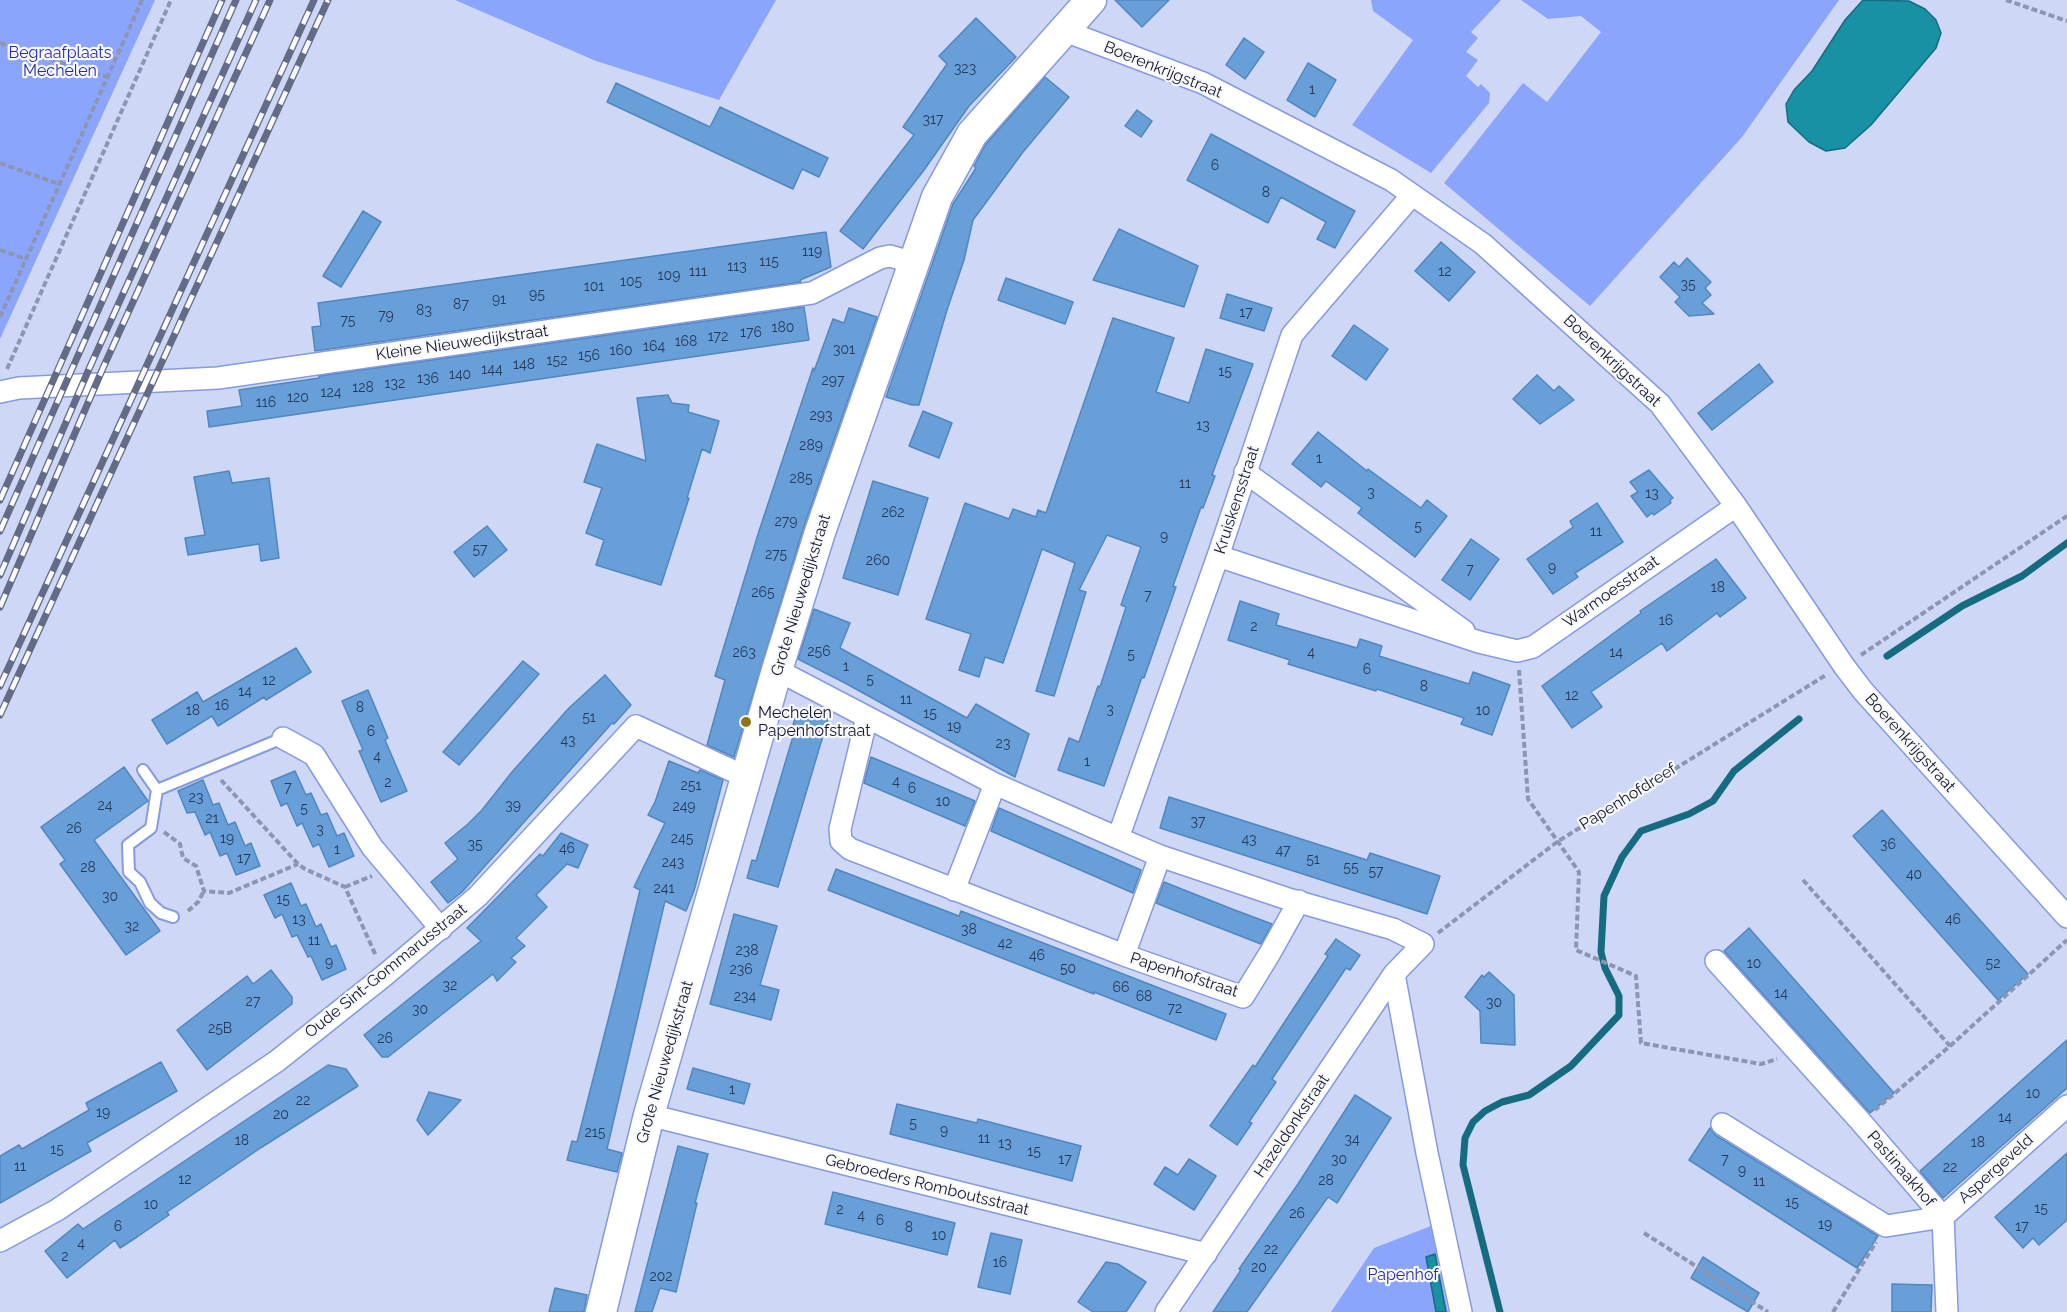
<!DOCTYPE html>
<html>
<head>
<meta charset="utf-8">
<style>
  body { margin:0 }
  canvas { display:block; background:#ced7f5 }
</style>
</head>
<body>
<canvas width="2067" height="1312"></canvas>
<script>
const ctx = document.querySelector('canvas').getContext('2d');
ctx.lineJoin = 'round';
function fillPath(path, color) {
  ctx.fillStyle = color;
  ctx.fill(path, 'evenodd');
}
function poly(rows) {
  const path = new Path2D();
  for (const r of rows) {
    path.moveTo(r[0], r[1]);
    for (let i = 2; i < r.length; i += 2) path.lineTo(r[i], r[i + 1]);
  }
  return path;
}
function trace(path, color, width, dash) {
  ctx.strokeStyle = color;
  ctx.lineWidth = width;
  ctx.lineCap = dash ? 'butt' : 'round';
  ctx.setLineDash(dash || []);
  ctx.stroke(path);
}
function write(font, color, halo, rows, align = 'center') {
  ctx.font = font + ' Raleway,sans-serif';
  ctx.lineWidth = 4.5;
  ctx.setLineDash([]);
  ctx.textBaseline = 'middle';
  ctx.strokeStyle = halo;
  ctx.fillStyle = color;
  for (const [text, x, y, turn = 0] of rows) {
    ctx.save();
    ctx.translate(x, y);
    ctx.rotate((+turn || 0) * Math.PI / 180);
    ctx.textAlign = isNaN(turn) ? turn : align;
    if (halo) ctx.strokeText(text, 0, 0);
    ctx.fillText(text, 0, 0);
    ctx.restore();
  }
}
fillPath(poly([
  [0,0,155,0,0,339],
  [455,0,776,0,719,100,596,61],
  [1371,0,1501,0,1471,32,1478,38,1466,52,1478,60,1466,76,1478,87,1481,84,1490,93,1489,103,1431,173,1352,125,1413,40,1373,11],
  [1521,0,1839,0,1742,137,1590,306,1444,183,1523,83,1547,102,1601,32,1581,16,1548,19],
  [1431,1226,1448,1312,1331,1312,1374,1248]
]), '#8ba4fc');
const water = poly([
  [1863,0,1909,1,1925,9,1936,20,1941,33,1936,48,1871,125,1845,148,1826,151,1809,142,1788,122,1786,104,1794,90,1812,71,1845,20,1863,0],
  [1435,1254,1446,1312,1436,1312,1426,1257,1435,1254]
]);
fillPath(water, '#1791a3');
trace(water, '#156c81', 1.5);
trace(poly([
  [1887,656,1962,606,2022,576,2067,543],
  [1500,1312,1463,1165,1465,1138,1473,1122,1485,1111,1502,1102,1529,1095,1571,1066,1619,1015,1619,996,1605,968,1601,952,1604,896,1622,857,1641,831,1689,814,1713,801,1734,771,1799,719]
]), '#156c81', 7);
const building = poly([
  [1115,0,1169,0,1142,27,1115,0],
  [976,18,1016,57,969,106,924,170,863,249,840,231,914,135,903,127,947,64,939,56,976,18],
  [1244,38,1264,52,1245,79,1226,65,1244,38],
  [1308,63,1336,80,1315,117,1287,100,1308,63],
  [1045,77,1069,97,1023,152,973,220,964,260,947,310,919,405,912,405,886,397,953,204,976,168,974,166,986,144,1045,77],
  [616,83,710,127,720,107,828,158,819,177,802,169,793,189,607,102,616,83],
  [1137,110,1152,121,1141,137,1125,126,1137,110],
  [1211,134,1355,211,1335,248,1317,239,1326,222,1281,197,1268,223,1187,180,1211,134],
  [363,211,381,222,341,287,323,276,363,211],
  [1119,229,1198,266,1184,307,1093,280,1119,229],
  [826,232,831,267,800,280,801,282,315,351,312,327,321,326,318,303,826,232],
  [1441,242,1475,272,1449,301,1415,271,1441,242],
  [1687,258,1711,282,1705,288,1711,295,1702,303,1714,314,1689,316,1675,302,1680,297,1660,277,1674,262,1679,267,1687,258],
  [1006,278,1073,302,1065,324,998,300,1006,278],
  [1227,294,1272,308,1264,331,1220,318,1227,294],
  [804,307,809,340,209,427,207,411,242,406,239,390,319,378,319,376,804,307],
  [849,308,877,317,804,526,734,757,707,745,725,680,715,676,759,531,813,368,814,371,833,319,844,323,849,308],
  [1113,318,1174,338,1156,392,1189,403,1206,349,1253,364,1212,475,1215,476,1203,508,1201,507,1173,586,1176,587,1164,621,1144,678,1142,677,1104,786,1058,770,1069,738,1079,742,1098,686,1100,687,1126,607,1121,605,1141,547,1107,535,1079,590,1086,592,1054,696,1036,691,1075,563,1042,549,1003,663,985,657,979,677,959,670,971,634,926,619,965,503,1009,519,1013,509,1036,517,1038,510,1046,513,1113,318],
  [1354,325,1388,349,1366,380,1332,356,1354,325],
  [1759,364,1773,382,1712,430,1698,413,1759,364],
  [1537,375,1554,391,1559,386,1574,400,1540,424,1513,399,1537,375],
  [668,395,672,403,689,405,688,412,719,421,710,453,702,449,687,498,689,498,661,585,596,565,604,540,586,533,602,488,584,482,597,444,646,461,637,398,668,395],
  [923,411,952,423,939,458,909,446,923,411],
  [1318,432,1367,471,1368,469,1421,508,1427,500,1447,516,1415,557,1358,513,1362,508,1326,481,1321,487,1292,464,1318,432],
  [1649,470,1673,498,1670,500,1671,503,1654,515,1652,513,1647,517,1631,496,1638,492,1630,482,1649,470],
  [229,471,232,483,269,478,279,558,261,561,259,544,188,555,185,538,205,535,194,477,229,471],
  [873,481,928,498,898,595,843,578,873,481],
  [1597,503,1623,542,1575,573,1578,577,1553,594,1527,559,1573,527,1570,521,1597,503],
  [487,526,507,550,474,577,454,552,487,526],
  [1471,539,1499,559,1470,600,1442,580,1471,539],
  [1716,559,1746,598,1720,617,1717,613,1667,651,1662,643,1591,692,1602,707,1572,728,1542,686,1641,613,1640,611,1716,559],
  [1240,601,1279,614,1276,625,1357,648,1360,639,1382,646,1379,656,1469,684,1473,672,1510,685,1492,735,1461,724,1464,718,1377,689,1376,691,1288,664,1290,660,1228,640,1240,601],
  [814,609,850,623,840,648,967,718,976,704,1029,734,1015,777,845,683,798,659,814,609],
  [296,648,311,672,266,700,264,697,218,726,212,716,167,744,152,720,197,692,203,702,296,648],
  [523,661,539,674,459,765,443,752,523,661],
  [605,675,631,705,614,724,612,723,462,892,448,903,431,882,458,859,445,843,468,824,482,810,512,772,569,708,605,675],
  [368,690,388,738,385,740,407,791,381,802,359,751,363,750,342,701,368,690],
  [797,711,828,719,778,887,747,878,752,860,756,861,794,733,791,732,797,711],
  [871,757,975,801,965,826,864,783,871,757],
  [669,761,698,773,700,770,723,780,694,891,686,911,665,901,607,1149,622,1153,617,1172,567,1160,572,1141,577,1142,617,985,640,890,634,887,665,823,648,815,655,802,669,761],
  [124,767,148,801,94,840,160,931,126,955,60,864,65,860,41,827,124,767],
  [295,771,306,795,311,793,321,815,327,813,337,836,344,833,354,856,329,867,319,844,313,847,302,823,297,826,287,803,281,806,271,781,295,771],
  [203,780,213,805,219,803,228,825,235,822,245,846,251,843,260,866,236,875,227,853,220,856,210,832,205,835,195,812,187,813,178,791,203,780],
  [1169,797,1367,860,1370,853,1440,876,1427,914,1160,828,1169,797],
  [999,808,1141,870,1133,893,991,831,999,808],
  [1882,810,2028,974,1998,1000,1853,836,1882,810],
  [561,833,588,845,578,868,567,864,536,895,547,907,516,938,525,946,511,958,516,962,497,981,493,974,388,1057,382,1057,364,1035,481,941,467,928,540,854,543,856,561,833],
  [836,869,959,916,961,911,1226,1014,1216,1040,1094,992,1094,994,828,890,836,869],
  [1164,882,1232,909,1272,924,1261,944,1176,911,1156,903,1164,882],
  [291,883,301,906,306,904,316,927,321,924,331,947,336,945,346,969,322,980,311,956,308,957,297,935,292,937,282,914,275,918,264,895,291,883],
  [734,914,777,926,760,985,779,990,771,1020,710,1004,734,914],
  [1749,928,1894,1093,1870,1113,1724,951,1749,928],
  [1336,939,1360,955,1350,970,1346,968,1272,1079,1276,1082,1249,1122,1252,1123,1237,1145,1210,1126,1253,1065,1255,1067,1328,956,1325,954,1336,939],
  [271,970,292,997,292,1004,207,1070,177,1030,247,976,253,984,271,970],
  [1489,972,1514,995,1515,1045,1481,1043,1480,1011,1465,997,1482,975,1484,977,1489,972],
  [2067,1040,2067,1088,1943,1198,1920,1171,2067,1040],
  [161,1062,177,1091,87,1143,91,1151,0,1203,0,1156,19,1145,22,1149,89,1110,86,1103,161,1062],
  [328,1065,346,1069,358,1086,262,1147,167,1212,169,1215,137,1237,120,1248,115,1240,67,1278,45,1251,78,1224,83,1229,328,1065],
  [693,1068,750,1084,744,1104,687,1089,693,1068],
  [429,1092,461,1100,428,1135,417,1120,429,1092],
  [1355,1095,1391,1118,1337,1203,1328,1197,1247,1312,1213,1312,1241,1270,1239,1269,1298,1184,1355,1095],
  [897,1104,977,1123,978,1119,1081,1146,1072,1181,890,1134,897,1104],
  [1710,1128,1715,1135,1878,1236,1857,1268,1689,1160,1710,1128],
  [678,1146,708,1154,695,1203,697,1203,676,1292,660,1288,652,1312,635,1312,678,1146],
  [2067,1153,2067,1220,2039,1245,2033,1238,2023,1248,1995,1217,2067,1153],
  [1189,1159,1216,1176,1194,1210,1154,1184,1165,1167,1178,1175,1189,1159],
  [833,1192,955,1223,947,1255,825,1224,833,1192],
  [991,1233,1022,1240,1010,1294,978,1287,991,1233],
  [1703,1257,1759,1293,1748,1312,1691,1278,1703,1257],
  [1106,1262,1118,1264,1146,1282,1126,1312,1093,1312,1078,1302,1106,1262],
  [1892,1284,1932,1285,1931,1312,1892,1312,1892,1284],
  [555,1288,587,1295,584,1312,549,1312,555,1288]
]);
fillPath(building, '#689fd9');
trace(building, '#5187c0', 1.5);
const service = poly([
  [143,770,157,790,283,738],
  [157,790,151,828,128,845,129,872,140,882,150,903,161,913,173,917]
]);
const minor = poly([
  [1062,30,1203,83,1391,180,1483,244,1660,404,1736,506,1844,666,1863,691,2067,917],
  [0,392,19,388,218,378,812,293,880,258,890,256,914,263],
  [1245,472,1464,631],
  [1218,556,1479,642,1517,651,1533,647,1736,506],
  [777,670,995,784,1118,838,1160,856,1285,898,1393,929,1423,944,1394,974,1166,1312],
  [867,717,840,829,841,841,850,849,1124,955,1243,997,1270,953,1299,901],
  [283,738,314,755,372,847,441,929],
  [1118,838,1218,556,1292,335,1412,195],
  [954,890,995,784],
  [1124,955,1160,856],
  [1716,961,1861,1122,1943,1217],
  [1394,974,1427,1153,1461,1312],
  [649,1115,1206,1254],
  [1722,1124,1886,1226,1943,1217],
  [0,1241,57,1210,277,1061,385,975,478,896,636,726,746,777],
  [1947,1312,1943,1217,2067,1106]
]);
const secondary = poly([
  [601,1312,649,1115,777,670,820,532,937,197,972,134,1091,0]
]);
trace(service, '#869adf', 14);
trace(minor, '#869adf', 24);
trace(secondary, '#869adf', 33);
trace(poly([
  [2006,0,2067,21],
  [0,43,107,77],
  [0,163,59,184],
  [0,250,26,259],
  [0,317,142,0],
  [7,369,171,0],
  [1861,655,2067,516],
  [1519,670,1528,799,1579,872,1576,950,1636,976,1641,1043,1761,1064,1777,1059],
  [221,780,298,864,305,869,345,887,376,956],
  [164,832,180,844,183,858,196,866,204,891,229,893,298,864],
  [1803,880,1950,1046,1875,1110],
  [345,887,372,876],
  [188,911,198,902,204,891],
  [1438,933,1557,842,1826,675],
  [1950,1046,2067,940],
  [1644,1233,1768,1312],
  [1833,1312,1876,1242]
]), '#8d95b1', 4, [6, 3]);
trace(service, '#fff', 10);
trace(minor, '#fff', 21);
trace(secondary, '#fff', 30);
const rail = poly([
  [0,500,222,0],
  [0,531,236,0],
  [0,575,89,369,256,0],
  [0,607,103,368,270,0],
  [0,686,314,0],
  [0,715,328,0]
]);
trace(rail, '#646b87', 7);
trace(rail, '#f9f9f9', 4.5, [14]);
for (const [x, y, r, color] of [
  [746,722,6,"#8f7419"]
]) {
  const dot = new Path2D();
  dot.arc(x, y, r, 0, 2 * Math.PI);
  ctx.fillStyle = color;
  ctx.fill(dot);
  trace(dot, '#f9f9f9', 2);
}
write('14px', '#27395b', null, [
  ["323",965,69],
  ["1",1312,90],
  ["317",933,120],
  ["6",1215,166],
  ["8",1266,193],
  ["119",812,252],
  ["115",769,262],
  ["113",737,267],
  ["111",698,272],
  ["12",1445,272],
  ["109",669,276],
  ["105",631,282],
  ["35",1688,285],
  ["101",594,287],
  ["95",537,295],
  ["91",499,300],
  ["87",461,305],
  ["83",424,311],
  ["17",1246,313],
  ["79",386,316],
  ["75",348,321],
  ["180",783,328],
  ["176",751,333],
  ["172",718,337],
  ["168",686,342],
  ["164",654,347],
  ["301",844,350],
  ["160",621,351],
  ["156",589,356],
  ["152",557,361],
  ["148",524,365],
  ["144",492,370],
  ["15",1225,372],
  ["140",460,375],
  ["136",428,379],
  ["297",833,381],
  ["132",395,384],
  ["128",363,388],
  ["124",331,393],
  ["120",298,398],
  ["116",266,403],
  ["293",821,416],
  ["13",1203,426],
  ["289",811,446],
  ["1",1319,459],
  ["285",801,479],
  ["11",1185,484],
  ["3",1371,493],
  ["13",1652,494],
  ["262",893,513],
  ["279",786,522],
  ["5",1418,527],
  ["11",1596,532],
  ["9",1164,537],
  ["57",480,550],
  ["275",776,555],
  ["260",878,561],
  ["9",1552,568],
  ["7",1470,570],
  ["18",1718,588],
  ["265",763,593],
  ["7",1148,596],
  ["16",1666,621],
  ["2",1254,627],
  ["256",819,652],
  ["263",744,653],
  ["4",1311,653],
  ["14",1616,653],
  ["5",1131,655],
  ["1",846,667],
  ["6",1367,670],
  ["5",870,680],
  ["12",269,681],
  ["8",1424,687],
  ["14",245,692],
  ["12",1572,696],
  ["11",906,700],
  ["16",222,706],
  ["8",360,708],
  ["3",1110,710],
  ["18",193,711],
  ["10",1483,711],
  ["15",930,714],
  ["51",589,718],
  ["19",954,727],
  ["6",371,732],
  ["43",568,741],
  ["23",1003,744],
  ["4",377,757],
  ["1",1087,762],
  ["4",896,782],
  ["2",388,783],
  ["251",691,786],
  ["7",288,788],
  ["6",912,789],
  ["23",196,798],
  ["10",943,802],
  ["24",105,806],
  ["39",513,806],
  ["249",684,807],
  ["5",304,809],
  ["21",212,819],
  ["37",1198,822],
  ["26",74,829],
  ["3",320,830],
  ["19",227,839],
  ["245",682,839],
  ["43",1249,840],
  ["35",475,845],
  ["36",1888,845],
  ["46",567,849],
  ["1",337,850],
  ["47",1283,851],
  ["17",244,859],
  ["51",1313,860],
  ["243",673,863],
  ["28",88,868],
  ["55",1351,868],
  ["57",1376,872],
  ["40",1914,875],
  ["241",664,889],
  ["30",110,897],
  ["15",283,900],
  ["13",299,920],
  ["46",1953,920],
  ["32",132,927],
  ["38",969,930],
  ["11",314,941],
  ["42",1005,944],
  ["238",747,951],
  ["46",1037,956],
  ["9",329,963],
  ["10",1754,964],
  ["52",1993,964],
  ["50",1068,969],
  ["236",741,970],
  ["32",450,986],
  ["66",1121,988],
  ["14",1781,994],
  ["234",745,997],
  ["68",1144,997],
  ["27",253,1002],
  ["30",1494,1003],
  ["72",1175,1009],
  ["30",420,1010],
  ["25B",220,1029],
  ["26",385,1039],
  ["1",732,1090],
  ["10",2033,1094],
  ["22",303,1101],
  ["19",103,1113],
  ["20",281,1115],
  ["14",2005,1118],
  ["5",913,1124],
  ["9",944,1131],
  ["215",595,1133],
  ["11",984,1139],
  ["34",1352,1140],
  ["18",242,1141],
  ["18",1978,1143],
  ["13",1005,1144],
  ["15",57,1150],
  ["15",1034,1152],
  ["17",1065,1160],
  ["30",1339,1160],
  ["7",1725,1160],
  ["11",20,1167],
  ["22",1950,1168],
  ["9",1742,1171],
  ["12",185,1180],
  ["28",1326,1181],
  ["11",1759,1182],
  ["15",1792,1203],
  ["10",151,1205],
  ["15",2041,1209],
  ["2",840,1210],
  ["26",1297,1214],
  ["4",861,1216],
  ["6",880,1221],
  ["19",1825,1225],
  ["6",118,1227],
  ["17",2022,1227],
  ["8",909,1228],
  ["10",939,1236],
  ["4",81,1244],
  ["22",1271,1250],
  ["2",65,1257],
  ["16",1000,1263],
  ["20",1259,1268],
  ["202",661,1277]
]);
write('16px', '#262cac', '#f9f9f9', [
  ["Begraafplaats",60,53],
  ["Mechelen",60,71],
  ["Papenhof",1403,1275]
]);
write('16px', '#111731', '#f9f9f9', [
  ["Boerenkrijgstraat",1163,70,22],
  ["Kleine Nieuwedijkstraat",462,343,-8],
  ["Boerenkrijgstraat",1612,361,43],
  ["Kruiskensstraat",1237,500,-72],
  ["Warmoesstraat",1611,592,-35],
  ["Grote Nieuwedijkstraat",801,595,-73],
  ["Boerenkrijgstraat",1910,743,48],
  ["Papenhofdreef",1628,797,-32],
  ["Oude Sint-Gommarusstraat",386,971,-39],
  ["Papenhofstraat",1184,975,18],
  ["Grote Nieuwedijkstraat",665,1062,-74],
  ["Hazeldonkstraat",1292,1126,-56],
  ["Pastinaakhof",1901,1169,49],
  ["Aspergeveld",1996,1169,-42],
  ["Gebroeders Romboutsstraat",927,1185,14]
]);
write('16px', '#111731', '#f9f9f9', [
  ["Mechelen",758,713],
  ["Papenhofstraat",758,731]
], 'left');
</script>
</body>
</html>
